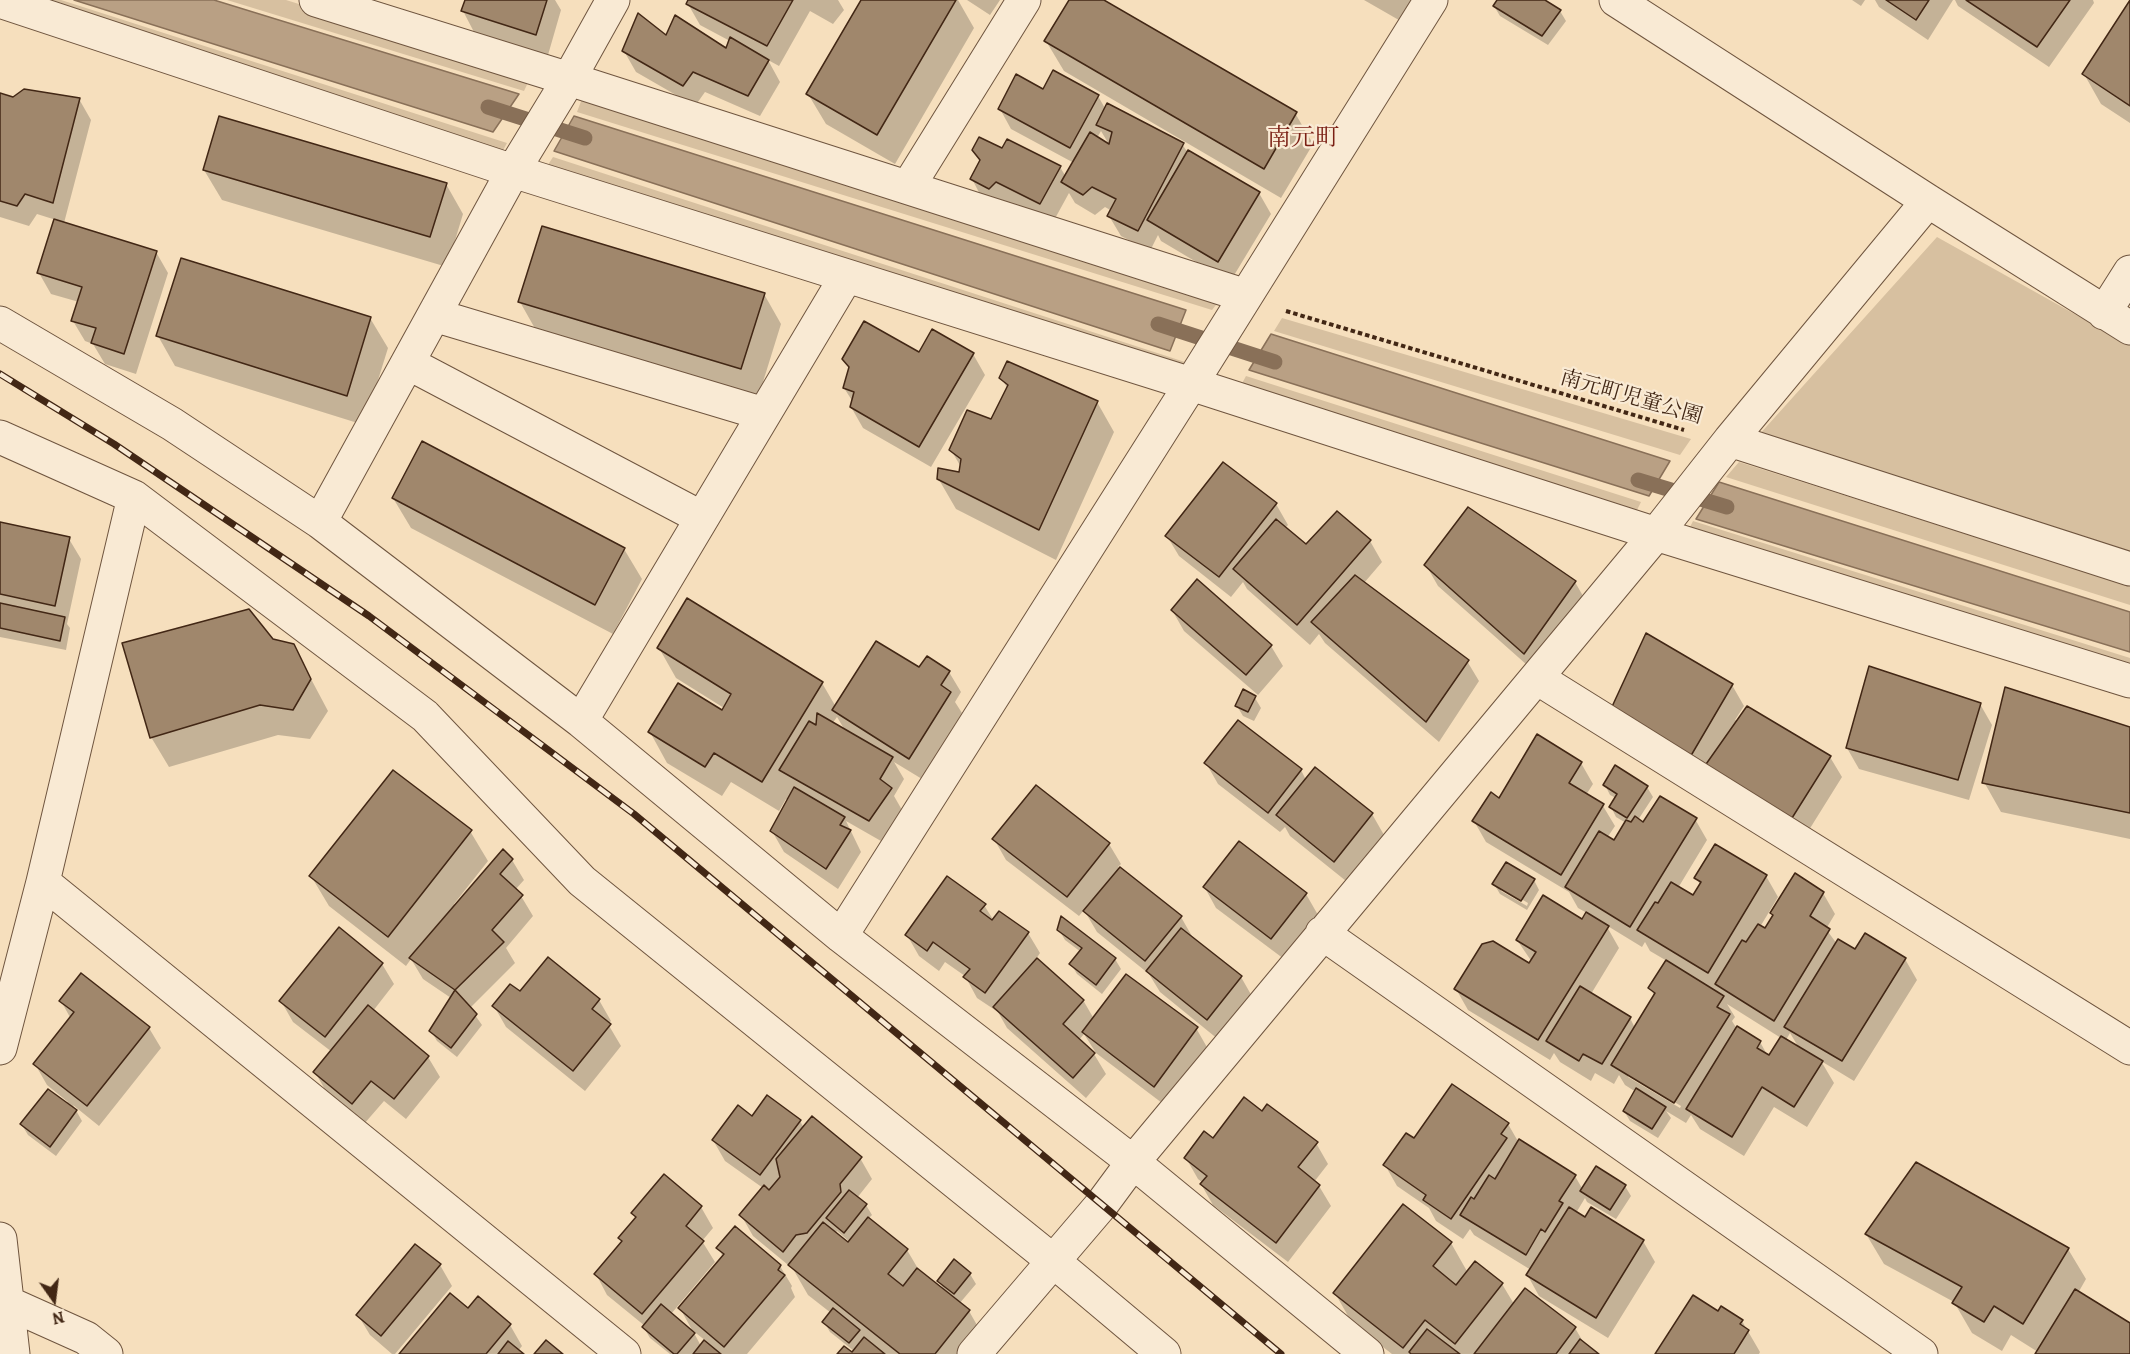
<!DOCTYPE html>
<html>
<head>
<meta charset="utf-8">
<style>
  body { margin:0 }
  #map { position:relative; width:2130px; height:1354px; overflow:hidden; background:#f6dfbd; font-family:Alegreya,serif }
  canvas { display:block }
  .north { position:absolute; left:24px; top:1270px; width:60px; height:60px; -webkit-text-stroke:4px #f9ead4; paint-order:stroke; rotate:166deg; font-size:16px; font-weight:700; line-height:24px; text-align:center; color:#422715 }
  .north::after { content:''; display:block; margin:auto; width:21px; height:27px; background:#422715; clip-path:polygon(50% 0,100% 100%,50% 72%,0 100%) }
</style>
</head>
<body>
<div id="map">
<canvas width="2130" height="1354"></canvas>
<div class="north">N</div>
</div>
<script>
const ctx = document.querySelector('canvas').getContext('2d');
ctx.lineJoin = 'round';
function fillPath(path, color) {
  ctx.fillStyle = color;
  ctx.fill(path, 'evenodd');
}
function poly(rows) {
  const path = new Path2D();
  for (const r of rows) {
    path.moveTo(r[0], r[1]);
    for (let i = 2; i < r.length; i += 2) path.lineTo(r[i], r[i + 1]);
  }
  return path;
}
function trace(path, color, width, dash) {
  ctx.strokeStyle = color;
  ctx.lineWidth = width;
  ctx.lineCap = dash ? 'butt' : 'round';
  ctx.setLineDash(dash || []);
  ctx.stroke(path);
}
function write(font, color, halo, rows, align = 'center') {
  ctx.font = font + ' Alegreya,"Noto Serif JP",serif';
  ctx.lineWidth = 4.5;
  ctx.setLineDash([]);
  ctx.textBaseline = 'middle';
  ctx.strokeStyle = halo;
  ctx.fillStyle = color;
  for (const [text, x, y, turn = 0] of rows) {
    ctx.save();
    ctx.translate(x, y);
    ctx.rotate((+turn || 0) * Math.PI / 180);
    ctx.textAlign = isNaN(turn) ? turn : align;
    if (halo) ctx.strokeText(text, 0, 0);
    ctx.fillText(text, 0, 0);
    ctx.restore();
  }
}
fillPath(poly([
  [21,0,61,0,507,143,500,156],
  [227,0,286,0,531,76,524,91],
  [583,96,1223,296,1212,310,577,112],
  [553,157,1188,363,1178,374,544,171],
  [1937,237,2130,345,2130,555,1758,436],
  [1282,318,1691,439,1680,455,1274,331],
  [1246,376,1641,502,1632,520,1239,389],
  [1739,462,2130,586,2130,605,1726,477],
  [1693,521,2130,658,2130,673,1686,535]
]), '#d7c0a0');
const water = poly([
  [74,0,214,0,519,94,493,132,74,0],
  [574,116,1186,310,1170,351,554,151,574,116],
  [1271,334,1670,461,1649,496,1249,370,1271,334],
  [1719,482,2130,612,2130,652,1696,519,1719,482]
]);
fillPath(water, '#b9a084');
trace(water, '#897058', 1.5);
fillPath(poly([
  [466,0,555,0,561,10,548,55,474,32,463,11],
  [690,0,838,0,844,10,833,24,810,11,779,66,768,60,780,82,760,116,705,92,695,106,636,72,624,51,667,37,727,50,730,41,700,25,688,4],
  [863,0,958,0,974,28,895,164,826,124,808,94],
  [967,0,1000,0,990,15],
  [1071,0,1101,0,1295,113,1313,144,1281,198,1064,71,1046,41],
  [1364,0,1427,0,1411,27],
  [1498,0,1542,0,1560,11,1566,21,1548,45,1500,16,1494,6],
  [1852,0,1865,0,1861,6],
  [1875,0,1953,0,1928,40,1879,7],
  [1955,0,2093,0,2094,3,2049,67,1958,6],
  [2130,3,2130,123,2101,104,2084,74],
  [1043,91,1098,96,1106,110,1182,144,1188,153,1259,193,1271,214,1230,282,1161,241,1158,235,1150,251,1121,236,1109,216,1112,211,1105,207,1095,215,1075,203,1069,193,1052,224,1008,202,1001,209,983,200,972,179,1003,150,1060,167,1066,177,1074,163,1011,129,1000,109],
  [1101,131,1110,146,1097,138],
  [0,94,14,99,79,99,91,120,64,223,156,252,168,273,136,374,105,364,93,344,85,341,73,321,79,302,51,294,39,273,56,220,37,214,29,226,0,217],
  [204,170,446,184,463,214,447,267,222,200],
  [764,294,781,324,758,398,537,332,520,302],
  [370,318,388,348,364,425,175,366,158,336],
  [919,354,973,354,985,375,931,467,863,428,851,407,853,402,844,388,850,370,844,359],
  [1001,378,1097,402,1114,432,1056,560,956,509,938,478,960,474,961,467,951,450,992,421,1008,389],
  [393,498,624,549,642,579,613,634,411,528],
  [1276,504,1288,525,1285,528,1307,547,1370,541,1382,562,1364,583,1467,661,1479,681,1439,742,1325,643,1319,634,1310,645,1247,589,1243,582,1231,597,1179,556,1167,536],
  [0,524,69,539,81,559,67,624,70,628,66,650,0,637],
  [1426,565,1575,582,1587,603,1536,673,1438,586],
  [1172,610,1271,646,1283,666,1258,695,1184,631],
  [272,640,293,645,328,711,310,739,278,735,169,767,151,737],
  [659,648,822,683,836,707,919,670,949,672,961,692,955,702,962,713,922,779,894,762,904,779,894,796,902,810,881,841,846,821,861,852,838,889,784,852,772,831,788,800,786,799,779,811,731,782,722,796,667,763,650,732,722,712,724,708,676,678],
  [837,717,846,732,832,724],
  [1732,685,1744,706,1735,720,1830,757,1842,777,1804,838,1624,732],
  [1244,692,1255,698,1261,708,1254,721,1243,716,1237,706],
  [1980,704,1992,725,1969,800,1859,769,1847,748],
  [2130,729,2130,839,2001,812,1984,782],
  [1206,763,1301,770,1306,780,1315,769,1372,814,1384,835,1346,881,1290,836,1285,827,1280,832,1218,784],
  [1581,763,1593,784,1586,795,1603,806,1615,826,1607,838,1614,842,1626,823,1616,817,1611,807,1616,798,1610,795,1605,785,1647,787,1653,797,1638,820,1644,824,1695,819,1707,840,1678,888,1694,897,1701,886,1696,878,1766,876,1778,897,1760,927,1765,930,1795,875,1823,893,1835,914,1826,929,1837,944,1855,951,1905,959,1917,980,1854,1081,1821,1061,1834,1083,1807,1127,1774,1107,1744,1156,1700,1129,1691,1115,1686,1123,1666,1111,1671,1118,1658,1138,1630,1121,1624,1111,1636,1092,1625,1085,1619,1075,1614,1084,1595,1073,1591,1081,1560,1062,1554,1053,1550,1060,1468,1010,1456,989,1530,965,1532,962,1517,940,1583,921,1587,913,1578,908,1569,892,1486,842,1474,821,1499,800],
  [1606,925,1642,947,1645,942,1650,951,1667,961,1650,988,1655,997,1635,1028,1630,1018,1591,994,1619,948],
  [1727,1004,1781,1038,1769,1058,1760,1042,1737,1029,1732,1021,1735,1017],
  [1790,1033,1799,1048,1786,1040],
  [1628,1074,1681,1106,1680,1108,1628,1077],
  [470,831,488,861,454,904,456,905,512,860,524,880,515,890,521,896,533,916,506,948,515,963,470,1008,482,1025,457,1057,437,1041,431,1031,451,998,423,979,411,959,406,966,329,906,311,876],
  [994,839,1109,844,1121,864,1118,867,1181,917,1193,938,1241,977,1253,998,1219,1040,1160,992,1149,974,1097,932,1084,910,1079,916,1006,860],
  [1534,880,1539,890,1527,910,1500,894,1494,884],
  [1501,887,1528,903,1527,906,1501,891],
  [1205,888,1306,894,1318,915,1284,959,1216,908],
  [984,905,994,921,1028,933,1040,953,1036,959,1083,1000,1094,1019,1196,1028,1208,1049,1166,1106,1096,1053,1084,1034,1079,1040,1094,1054,1106,1074,1086,1098,1007,1028,998,1012,977,998,965,976,945,962,939,971,919,956,907,935],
  [1062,918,1115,959,1121,969,1102,994,1077,974,1071,964,1081,952,1065,940,1059,930],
  [548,959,599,1000,611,1021,608,1024,621,1046,585,1091,506,1027,494,1006,521,993],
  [382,964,394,984,373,1011,428,1057,440,1077,406,1119,384,1101,364,1124,327,1093,315,1072,332,1052,293,1022,281,1001],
  [61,1001,149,1028,161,1048,99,1126,73,1105,82,1121,56,1156,28,1135,22,1125,68,1102,47,1085,35,1064,71,1019],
  [1262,1113,1316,1143,1328,1164,1314,1182,1319,1186,1331,1206,1288,1262,1213,1205,1201,1184,1203,1183,1198,1179,1186,1158],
  [752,1118,800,1121,804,1128,860,1158,872,1179,857,1198,866,1205,872,1215,868,1219,907,1250,920,1272,945,1292,939,1281,970,1274,976,1284,959,1304,969,1311,986,1341,976,1354,839,1354,852,1354,854,1351,830,1332,824,1322,831,1313,808,1295,793,1269,753,1236,741,1215,763,1188,725,1161,713,1140],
  [837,1231,850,1242,848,1244,835,1234],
  [1508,1124,1519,1143,1575,1176,1583,1190,1625,1186,1631,1196,1616,1219,1587,1202,1585,1198,1576,1213,1643,1241,1655,1262,1608,1338,1539,1296,1528,1276,1531,1270,1474,1235,1470,1229,1463,1239,1436,1221,1429,1208,1397,1186,1385,1165,1414,1141],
  [664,1176,701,1207,713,1228,702,1241,715,1262,671,1314,694,1333,701,1346,706,1341,692,1330,680,1308,723,1257,718,1248,780,1266,792,1286,791,1288,795,1297,747,1354,670,1354,650,1338,644,1328,645,1326,607,1295,596,1274,622,1242,620,1238,636,1219,633,1213],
  [1866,1234,2068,1249,2086,1279,2078,1293,2130,1324,2130,1354,2037,1354,2038,1352,2011,1335,2002,1351,1972,1333,1954,1302,1884,1264],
  [1451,1243,1468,1273,1502,1284,1514,1304,1575,1328,1585,1345,1597,1354,1392,1354,1352,1323,1335,1293],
  [416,1246,440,1265,452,1286,395,1354,392,1354,370,1335,358,1315],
  [478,1298,510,1325,522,1346,518,1351,521,1354,401,1354,468,1310],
  [1719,1313,1742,1321,1760,1352,1759,1354,1657,1354]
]), '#0003');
trace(poly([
  [488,107,585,138],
  [1158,324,1275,362],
  [1638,480,1727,507]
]), '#897058', 15);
const building = poly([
  [465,0,547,0,536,35,461,11,465,0],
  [688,0,793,0,767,46,686,4,688,0],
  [861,0,956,0,877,135,806,94,861,0],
  [1069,0,1104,0,1297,112,1264,169,1044,41,1069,0],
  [1497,0,1545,0,1561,10,1542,36,1493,6,1497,0],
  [1886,0,1929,0,1916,20,1886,0],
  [1966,0,2070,0,2037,47,1966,0],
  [2130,0,2130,106,2082,74,2130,0],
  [638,13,666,35,675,15,726,48,730,37,769,60,748,96,693,72,683,86,622,51,638,13],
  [1053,70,1099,95,1070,148,998,109,1016,74,1043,89,1053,70],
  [24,89,80,98,53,203,25,194,17,206,0,201,0,93,13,97,24,89],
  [1107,103,1184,143,1138,231,1107,216,1116,199,1092,187,1083,195,1061,182,1090,132,1109,144,1112,132,1096,125,1107,103],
  [219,116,447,183,430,237,203,170,219,116],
  [979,137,1002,148,1007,139,1061,166,1040,204,996,182,989,189,970,179,980,160,972,150,979,137],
  [1188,150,1260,192,1218,262,1147,220,1188,150],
  [54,219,157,251,124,354,91,343,96,328,71,321,82,287,37,273,54,219],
  [542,226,765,293,741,369,518,302,542,226],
  [181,258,371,317,347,396,156,336,181,258],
  [864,321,919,352,932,329,974,353,919,447,850,407,854,392,843,388,849,367,842,359,864,321],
  [1007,361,1098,401,1039,530,937,479,938,468,959,472,961,459,949,450,967,410,991,419,1008,385,999,378,1007,361],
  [422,441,625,548,595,605,392,498,422,441],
  [1223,462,1277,503,1219,577,1165,536,1223,462],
  [1468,507,1576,581,1524,654,1424,565,1468,507],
  [1337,511,1371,540,1297,625,1233,569,1276,519,1306,544,1337,511],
  [0,522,70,537,55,606,0,594,0,522],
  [1355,575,1469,660,1426,722,1311,622,1355,575],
  [1197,579,1272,645,1246,675,1171,610,1197,579],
  [687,598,823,682,762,782,714,753,705,767,648,732,678,683,722,710,731,694,657,648,687,598],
  [0,603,65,617,60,641,0,628,0,603],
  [249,609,273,639,294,644,311,679,293,710,260,705,150,738,122,643,249,609],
  [1646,633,1733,684,1689,759,1610,711,1646,633],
  [876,641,919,667,927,656,950,671,941,685,951,692,909,759,832,710,876,641],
  [1869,666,1981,703,1958,780,1846,748,1869,666],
  [2005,687,2130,727,2130,813,1982,783,2005,687],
  [1243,689,1256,696,1248,712,1235,706,1243,689],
  [1747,706,1831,756,1792,818,1704,767,1747,706],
  [817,713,893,757,880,779,892,788,869,821,779,770,809,721,816,725,817,713],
  [1238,720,1302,769,1268,813,1204,763,1238,720],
  [1537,734,1582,762,1569,783,1604,804,1561,875,1472,821,1491,792,1499,798,1537,734],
  [1615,765,1648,786,1627,818,1609,807,1617,794,1603,785,1615,765],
  [1315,767,1373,813,1334,862,1276,815,1315,767],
  [393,770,472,830,388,937,309,876,393,770],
  [1036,785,1110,843,1067,897,992,839,1036,785],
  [794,787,845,817,840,825,851,830,826,869,770,831,794,787],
  [1660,796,1697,818,1630,927,1565,887,1599,831,1614,840,1626,820,1631,822,1635,816,1643,822,1660,796],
  [1239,841,1307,893,1271,939,1203,887,1239,841],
  [1715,844,1767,875,1708,973,1637,930,1655,902,1658,903,1671,882,1693,895,1701,882,1694,878,1715,844],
  [503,849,513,859,500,874,523,895,492,930,504,942,455,990,409,958,503,849],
  [1506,862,1535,879,1521,901,1492,884,1506,862],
  [1120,867,1182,916,1145,961,1083,911,1120,867],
  [1795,873,1824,892,1810,916,1830,929,1774,1021,1715,984,1742,940,1746,942,1758,924,1765,928,1773,915,1770,913,1795,873],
  [947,876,986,904,980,911,992,920,999,911,1029,932,985,993,963,977,970,969,933,942,927,951,905,935,947,876],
  [1543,895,1582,919,1586,912,1609,926,1538,1040,1454,989,1482,944,1493,941,1529,963,1536,952,1516,940,1543,895],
  [1061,916,1116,958,1096,985,1069,964,1082,948,1057,930,1061,916],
  [339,927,383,963,325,1037,279,1001,339,927],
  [1181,928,1242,976,1207,1020,1146,971,1181,928],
  [1865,933,1906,958,1842,1061,1784,1027,1838,939,1855,949,1865,933],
  [548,957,600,999,592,1009,611,1024,573,1071,492,1006,510,984,520,991,548,957],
  [1037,958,1084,1000,1063,1024,1095,1053,1073,1078,993,1007,1037,958],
  [1666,960,1724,996,1717,1007,1730,1014,1674,1103,1611,1065,1655,993,1648,988,1666,960],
  [81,973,150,1027,87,1106,33,1064,74,1012,59,1001,81,973],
  [1126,974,1198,1027,1154,1087,1082,1032,1126,974],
  [1580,986,1631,1017,1602,1064,1583,1054,1579,1061,1546,1041,1580,986],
  [455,990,477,1014,451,1048,429,1031,455,990],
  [368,1005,429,1056,394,1099,371,1081,352,1104,313,1072,368,1005],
  [1737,1026,1761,1041,1757,1048,1769,1055,1781,1036,1823,1061,1794,1107,1762,1087,1732,1137,1686,1109,1737,1026],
  [1452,1084,1509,1123,1501,1134,1507,1138,1451,1219,1423,1200,1426,1195,1383,1165,1406,1133,1414,1138,1452,1084],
  [1636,1088,1666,1107,1652,1129,1623,1111,1636,1088],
  [48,1089,77,1110,50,1147,20,1124,48,1089],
  [767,1095,801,1120,760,1175,712,1140,738,1105,752,1116,767,1095],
  [1244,1097,1262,1111,1267,1104,1318,1142,1298,1167,1320,1185,1276,1243,1200,1184,1207,1176,1184,1158,1204,1131,1213,1138,1244,1097],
  [812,1116,862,1157,840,1184,841,1192,807,1233,796,1235,783,1252,739,1215,764,1185,769,1190,780,1177,776,1159,812,1116],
  [1519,1139,1576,1175,1559,1201,1563,1203,1545,1232,1541,1229,1526,1255,1460,1215,1471,1197,1474,1199,1489,1175,1495,1179,1519,1139],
  [1916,1162,2069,1248,2023,1324,1994,1306,1984,1322,1952,1303,1962,1287,1865,1234,1916,1162],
  [1596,1166,1626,1185,1610,1210,1580,1191,1596,1166],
  [664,1174,702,1206,686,1226,704,1241,642,1314,594,1274,622,1241,618,1238,636,1217,631,1213,664,1174],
  [849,1190,867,1204,844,1233,826,1218,849,1190],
  [1403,1204,1452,1242,1433,1266,1456,1285,1475,1261,1503,1283,1455,1344,1425,1320,1403,1348,1333,1293,1403,1204],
  [1569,1207,1585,1217,1591,1207,1644,1240,1596,1318,1526,1275,1569,1207],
  [868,1217,908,1249,888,1274,903,1286,917,1268,970,1310,935,1354,900,1354,788,1265,823,1222,848,1242,868,1217],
  [735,1226,781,1265,778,1270,785,1275,724,1347,678,1308,724,1254,716,1248,735,1226],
  [415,1244,441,1264,381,1336,356,1315,415,1244],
  [954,1259,971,1273,954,1294,937,1281,954,1259],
  [1525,1288,1576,1327,1556,1354,1474,1354,1525,1288],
  [2075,1289,2130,1323,2130,1354,2035,1354,2075,1289],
  [450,1293,468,1308,478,1296,511,1324,486,1354,399,1354,450,1293],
  [1693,1295,1718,1311,1721,1306,1743,1320,1740,1324,1749,1330,1734,1354,1655,1354,1693,1295],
  [661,1304,695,1333,677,1354,674,1354,642,1327,661,1304],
  [833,1308,860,1330,849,1343,822,1322,833,1308],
  [1427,1329,1460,1354,1411,1354,1409,1352,1427,1329],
  [864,1337,885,1354,837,1354,844,1346,852,1352,864,1337],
  [1580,1339,1599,1354,1569,1354,1580,1339],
  [546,1340,563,1354,534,1354,546,1340],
  [704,1340,721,1354,693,1354,704,1340],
  [508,1341,524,1354,498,1354,508,1341]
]);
fillPath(building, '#a0876c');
trace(building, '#422715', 1.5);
const minor = poly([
  [316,0,569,79,1246,296],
  [1616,0,1928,201,2130,328],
  [0,1,513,171,1191,384,1656,534,2130,681],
  [908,187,1024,0],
  [2104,313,2130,272],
  [434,315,764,414],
  [0,323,172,424,320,522,581,721,841,936,1133,1162,1367,1354],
  [408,363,702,518],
  [0,437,134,497,425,716,582,881,1052,1260,1164,1354],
  [1730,440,2130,569],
  [320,522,513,171,569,79,613,0],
  [1537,678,2130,1048],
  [581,721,846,277],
  [43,882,624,1354],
  [1322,933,1921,1354],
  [841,936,1191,384,1431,0],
  [0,1048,43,882,134,497],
  [0,1239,13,1354],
  [8,1303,86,1338,106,1354],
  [974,1354,1102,1204,1133,1162,1656,534,1730,440,1928,201]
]);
trace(minor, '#6f553f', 35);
trace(poly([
  [1286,311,1684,430]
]), '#422715', 4, [4.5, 3]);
trace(minor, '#f9ead4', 33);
const rail = poly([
  [0,374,114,444,369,616,634,814,1281,1354]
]);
trace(rail, '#422715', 7);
trace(rail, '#f9ead4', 4.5, [14]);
write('21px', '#422715', '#f9ead4', [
  ["南元町児童公園",1631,398,16]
]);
write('24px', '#7a1f14', '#f9ead4', [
  ["南元町",1303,139]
]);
</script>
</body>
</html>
